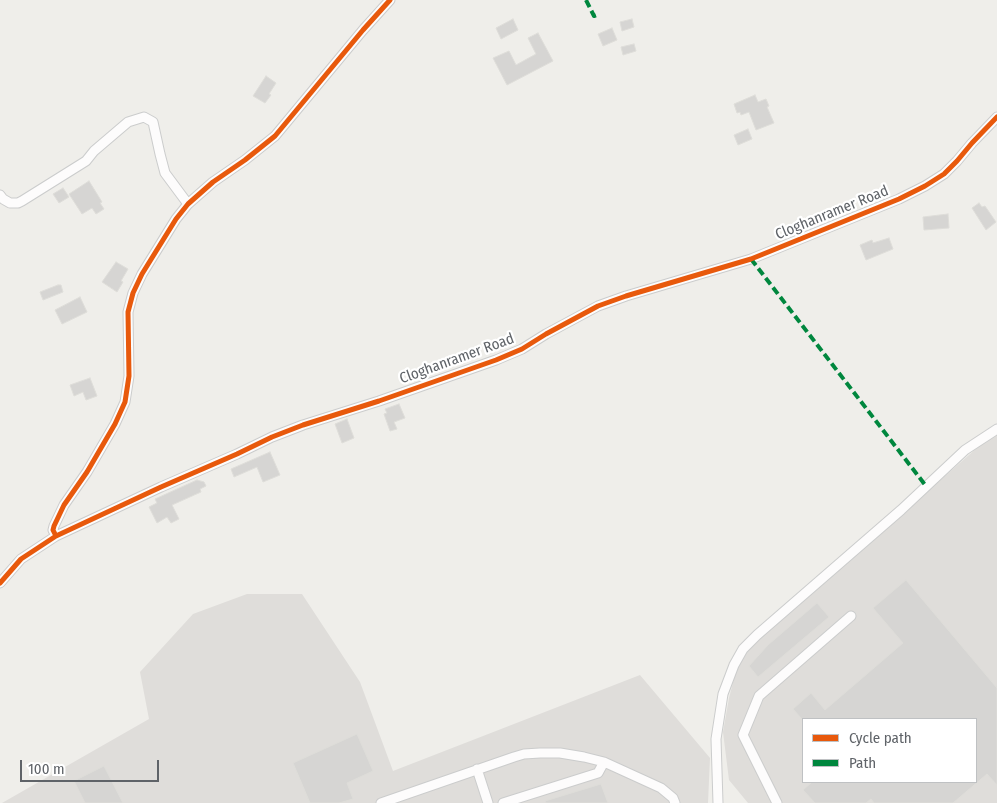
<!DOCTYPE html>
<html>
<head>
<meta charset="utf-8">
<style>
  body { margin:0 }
  #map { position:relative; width:997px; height:803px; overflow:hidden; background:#efeeea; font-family:"Fira Sans Condensed",sans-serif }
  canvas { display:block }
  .legend { position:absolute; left:802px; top:718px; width:175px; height:65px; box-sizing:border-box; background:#fff; border:1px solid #bfc1c3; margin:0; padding:6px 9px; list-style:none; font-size:15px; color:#5f6368 }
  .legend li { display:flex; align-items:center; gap:10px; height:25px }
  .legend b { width:25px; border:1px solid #bfc1c3 }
  .scale { position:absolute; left:20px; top:760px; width:139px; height:22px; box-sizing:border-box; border:2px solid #5f6368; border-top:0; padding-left:6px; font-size:15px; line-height:18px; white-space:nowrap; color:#5f6368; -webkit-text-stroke:4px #fff; paint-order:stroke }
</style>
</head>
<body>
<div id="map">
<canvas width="997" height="803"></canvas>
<ul class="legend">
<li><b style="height:6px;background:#e8590c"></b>Cycle path</li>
<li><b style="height:6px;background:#00873e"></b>Path</li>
</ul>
<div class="scale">100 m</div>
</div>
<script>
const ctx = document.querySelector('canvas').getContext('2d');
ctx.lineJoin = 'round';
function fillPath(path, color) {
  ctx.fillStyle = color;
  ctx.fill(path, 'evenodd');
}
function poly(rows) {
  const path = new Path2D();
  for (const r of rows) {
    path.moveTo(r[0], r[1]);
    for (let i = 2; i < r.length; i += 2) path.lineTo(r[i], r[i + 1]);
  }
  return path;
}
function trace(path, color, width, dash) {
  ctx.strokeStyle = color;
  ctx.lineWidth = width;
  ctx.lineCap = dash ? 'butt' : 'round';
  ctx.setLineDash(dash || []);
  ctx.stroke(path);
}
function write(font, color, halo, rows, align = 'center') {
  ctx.font = font + ' "Fira Sans Condensed",sans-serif';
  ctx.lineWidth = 4.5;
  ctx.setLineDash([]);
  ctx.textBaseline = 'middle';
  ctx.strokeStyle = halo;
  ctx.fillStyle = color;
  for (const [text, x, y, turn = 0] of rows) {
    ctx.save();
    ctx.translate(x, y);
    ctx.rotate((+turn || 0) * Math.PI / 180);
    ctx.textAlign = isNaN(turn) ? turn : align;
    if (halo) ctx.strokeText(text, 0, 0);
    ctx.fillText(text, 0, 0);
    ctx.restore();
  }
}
fillPath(poly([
  [994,433,997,433,997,803,748,803,729,780,723,732,729,698,737,667,748,649],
  [803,719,976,719,976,782,803,782],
  [247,594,302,594,360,682,393,771,640,675,710,758,708,803,2,803,149,719,140,672,193,614]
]), '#dfddda');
const building = poly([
  [513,19,518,30,501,39,496,28,513,19],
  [632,19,634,27,622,31,620,22,632,19],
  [612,28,617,40,603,46,598,34,612,28],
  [538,33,553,61,507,85,493,58,509,51,516,65,536,54,528,38,538,33],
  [634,44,636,51,623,55,621,47,634,44],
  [266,76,276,83,269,94,271,95,265,103,253,96,266,76],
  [755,95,758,102,766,99,769,106,767,107,774,123,756,130,749,112,741,115,740,112,737,113,734,104,755,95],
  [748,129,752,139,738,145,734,135,748,129],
  [89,181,102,202,100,203,104,209,96,214,92,208,82,214,69,194,89,181],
  [63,188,69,197,59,203,53,194,63,188],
  [979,203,982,207,985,206,996,222,986,230,972,208,979,203],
  [948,214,949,228,924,230,923,217,948,214],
  [889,238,893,249,866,260,860,245,872,240,873,243,889,238],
  [116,262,128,269,121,281,123,282,117,292,102,282,116,262],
  [58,285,61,285,63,292,43,300,40,292,58,285],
  [80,297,87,312,62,324,55,310,80,297],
  [90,378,97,396,86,400,83,392,74,396,70,385,90,378],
  [399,404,405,418,394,422,397,429,390,431,384,414,387,413,385,409,399,404],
  [347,419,354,438,342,443,335,424,347,419],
  [270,452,280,475,263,482,257,467,234,477,231,469,270,452],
  [197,480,204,482,206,486,200,489,201,492,172,505,179,519,171,523,167,517,157,523,149,507,157,503,155,499,197,480],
  [906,580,997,688,997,785,987,774,953,803,874,803,871,799,866,803,815,803,803,790,812,782,976,782,976,719,802,719,793,709,811,693,825,710,903,643,873,608,906,580],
  [817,603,829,617,758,677,749,666,768,645,817,603],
  [357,734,373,771,347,783,353,799,339,803,310,803,293,763,357,734],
  [104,766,123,803,85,803,74,781,104,766],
  [601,784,608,803,546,803,545,801,601,784]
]);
fillPath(building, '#d6d5d3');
trace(building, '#deddd9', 1);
const minor = poly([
  [0,195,3,199,10,203,18,203,22,201,86,161,94,151,128,122,144,117,153,122,160,154,165,173,188,204],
  [56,536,53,530,54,526,64,505,87,472,115,424,125,402,129,376,128,312,133,293,142,274,176,219,188,204,213,182,245,160,275,136,363,30,390,0],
  [0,583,21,559,56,536,161,487,237,454,272,437,303,425,379,401,496,360,522,349,546,334,598,306,626,296,751,259,899,199,925,186,944,174,957,161,972,143,997,117],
  [477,769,488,803],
  [381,803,514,757,524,754,540,753,560,753,584,757,604,762,661,788,673,798,675,803],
  [503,803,598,773,604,762],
  [718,803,716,739,723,694,734,665,743,649,757,635,901,510,965,450,997,429],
  [777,803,743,735,759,696,851,616]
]);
trace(minor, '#cbcccc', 11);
trace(minor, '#fdfcfc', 9);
trace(poly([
  [586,0,594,16,597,15],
  [751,259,926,486]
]), '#00873e', 4, [8, 4]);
trace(poly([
  [56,536,53,530,54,526,64,505,87,472,115,424,125,402,129,376,128,312,133,293,142,274,176,219,188,204,213,182,245,160,275,136,363,30,390,0],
  [0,583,21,559,56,536,161,487,237,454,272,437,303,425,379,401,496,360,522,349,546,334,598,306,626,296,751,259,899,199,925,186,944,174,957,161,972,143,997,117]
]), '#e8590c', 5);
write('15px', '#5f6368', '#fff', [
  ["Cloghanramer Road",832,213,-22],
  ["Cloghanramer Road",457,359,-20]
]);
</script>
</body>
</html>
